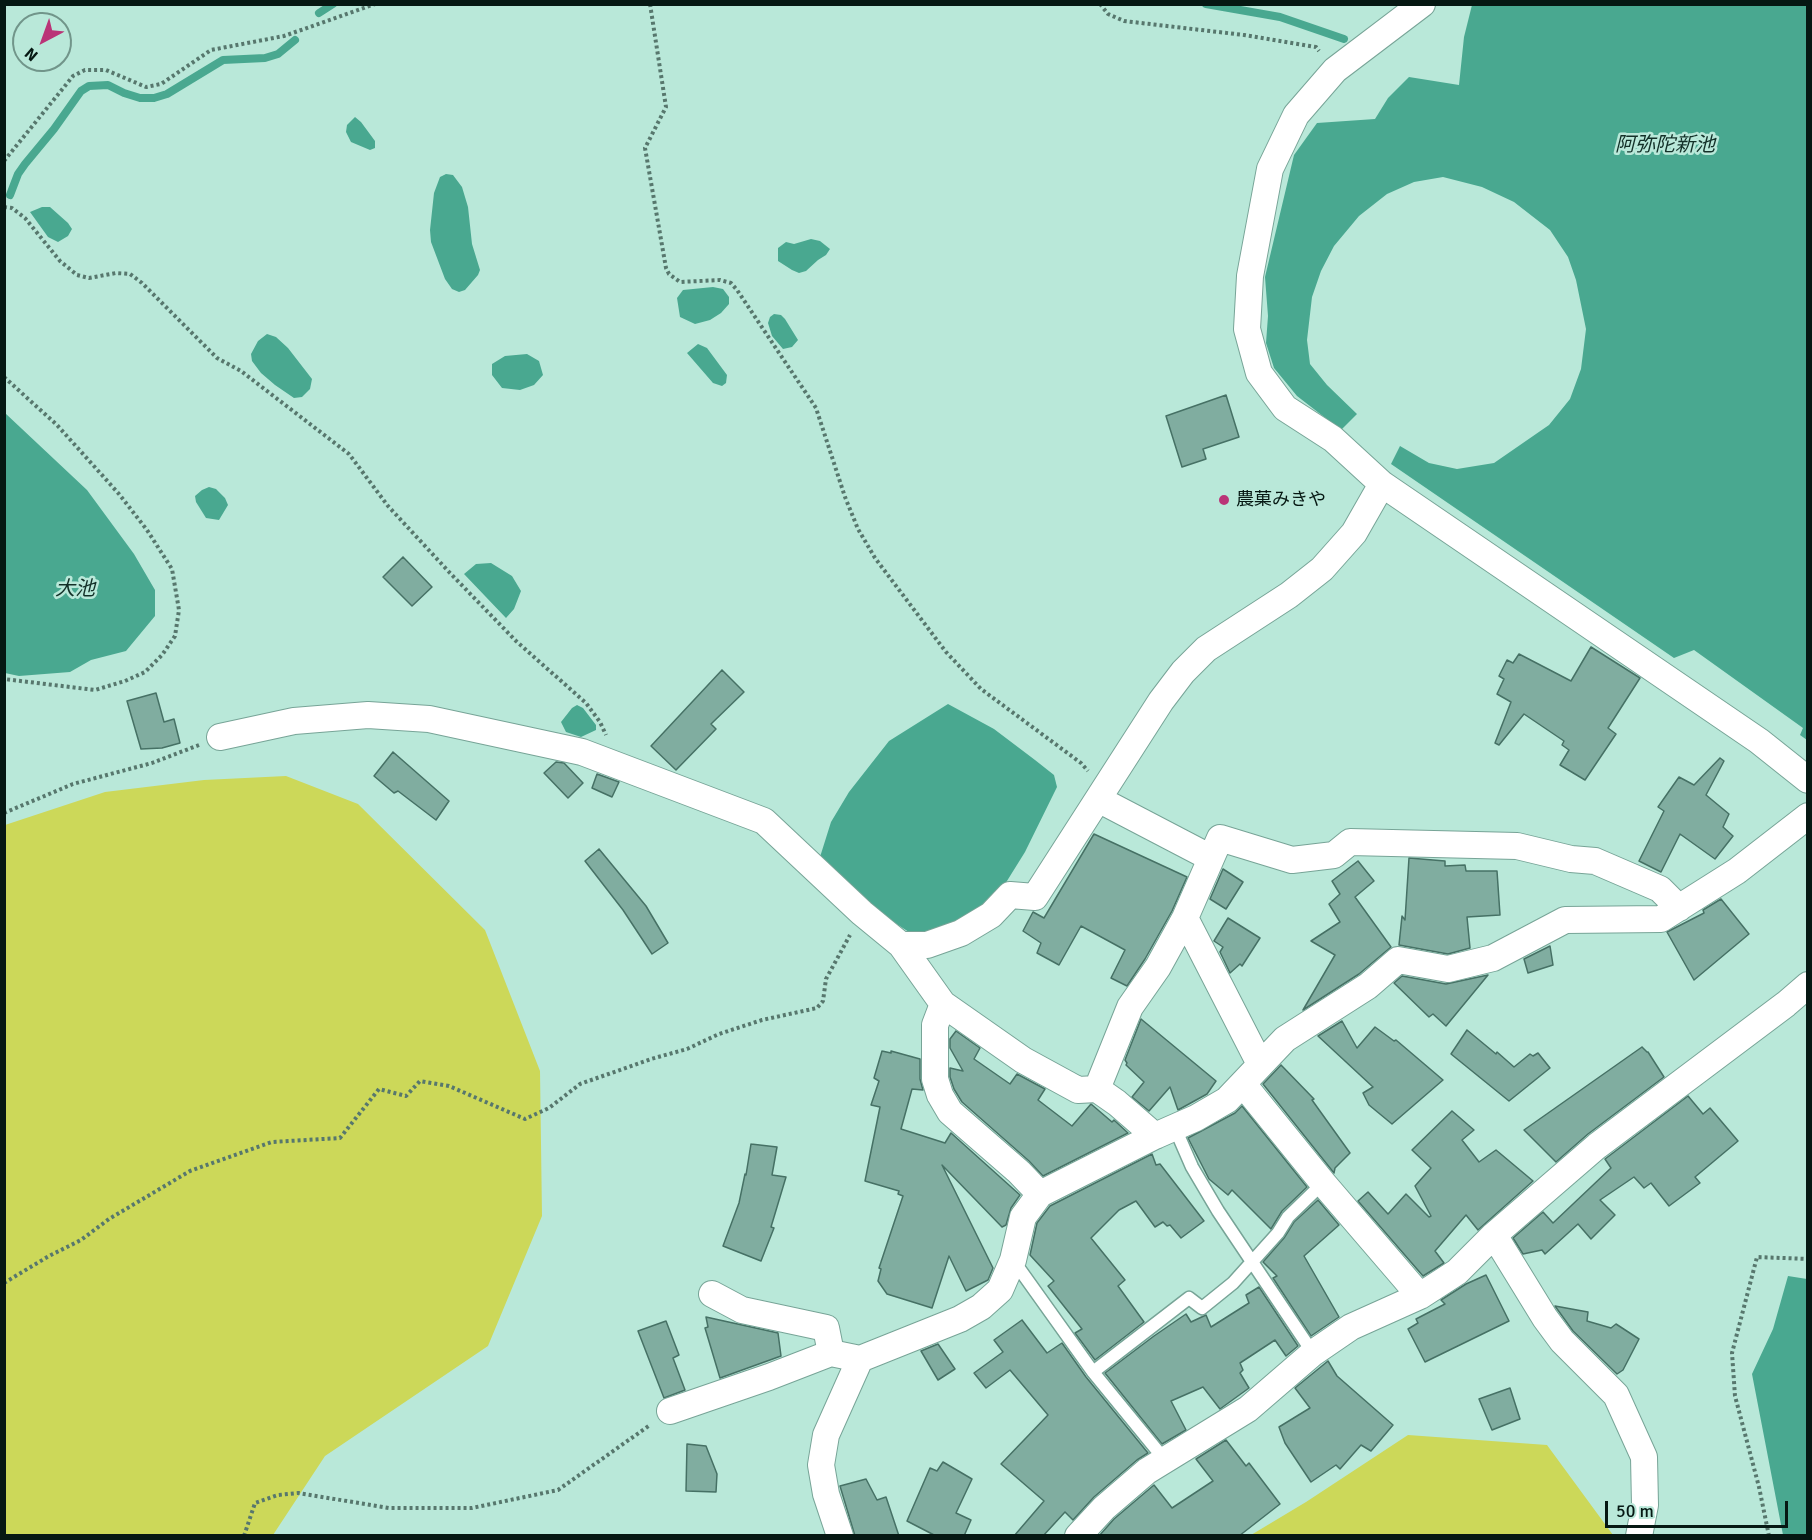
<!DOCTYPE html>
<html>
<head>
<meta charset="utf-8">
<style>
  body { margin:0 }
  #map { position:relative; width:1812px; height:1540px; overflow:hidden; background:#b9e8d9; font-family:Signika,sans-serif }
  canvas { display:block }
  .frame { position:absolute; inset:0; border:6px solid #061813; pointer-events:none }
  .north { position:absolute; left:12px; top:12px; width:60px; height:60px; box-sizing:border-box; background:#b9e8d9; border:2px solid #71958a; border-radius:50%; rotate:221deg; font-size:16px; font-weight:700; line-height:24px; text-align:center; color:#061813 }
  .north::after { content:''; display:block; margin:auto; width:21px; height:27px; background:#ba3477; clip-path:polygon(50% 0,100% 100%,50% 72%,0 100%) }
  .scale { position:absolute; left:1605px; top:1501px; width:183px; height:27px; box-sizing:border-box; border:3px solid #061813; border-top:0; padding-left:8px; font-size:18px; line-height:21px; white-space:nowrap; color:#061813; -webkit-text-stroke:4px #b9e8d9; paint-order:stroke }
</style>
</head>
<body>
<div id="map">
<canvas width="1812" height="1540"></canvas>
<div class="frame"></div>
<div class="north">N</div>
<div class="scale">50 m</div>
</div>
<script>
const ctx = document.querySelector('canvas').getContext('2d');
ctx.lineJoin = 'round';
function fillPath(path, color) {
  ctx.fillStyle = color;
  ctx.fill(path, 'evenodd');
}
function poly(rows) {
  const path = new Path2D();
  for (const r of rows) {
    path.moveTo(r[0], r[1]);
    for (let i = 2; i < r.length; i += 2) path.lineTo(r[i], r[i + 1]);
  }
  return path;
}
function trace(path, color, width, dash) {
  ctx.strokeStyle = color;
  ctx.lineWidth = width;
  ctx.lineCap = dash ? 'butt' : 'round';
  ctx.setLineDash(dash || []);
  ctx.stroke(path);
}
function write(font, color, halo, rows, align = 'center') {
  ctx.font = font + ' Signika,"Noto Sans JP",sans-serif';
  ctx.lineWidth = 5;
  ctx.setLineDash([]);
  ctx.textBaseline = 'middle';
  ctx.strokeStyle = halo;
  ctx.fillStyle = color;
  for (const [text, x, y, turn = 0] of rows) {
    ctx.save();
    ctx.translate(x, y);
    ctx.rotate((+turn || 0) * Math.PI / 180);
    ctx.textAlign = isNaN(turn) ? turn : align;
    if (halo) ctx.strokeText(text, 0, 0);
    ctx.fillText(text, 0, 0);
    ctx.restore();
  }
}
fillPath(poly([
  [286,776,358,804,485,930,540,1071,542,1216,488,1346,325,1456,273,1535,5,1535,5,825,105,792,204,780],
  [1408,1435,1547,1445,1613,1535,1251,1535,1306,1502]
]), '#ccd859');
fillPath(poly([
  [1472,5,1807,5,1807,740,1800,735,1803,728,1694,650,1674,658,1391,464,1400,446,1429,463,1457,469,1494,463,1549,425,1570,399,1581,369,1586,329,1576,280,1568,257,1550,230,1514,202,1482,187,1443,177,1414,182,1387,194,1359,216,1334,246,1321,271,1312,297,1307,340,1310,364,1327,385,1357,414,1341,430,1297,396,1274,368,1266,343,1268,316,1265,277,1294,155,1317,123,1375,119,1388,98,1409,77,1459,85,1464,37],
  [355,117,361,122,375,141,375,148,370,150,351,142,346,132,347,125],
  [446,174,453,175,462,187,468,207,472,244,480,270,478,275,465,290,459,292,452,289,445,279,431,242,430,230,434,193,440,177],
  [42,207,50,207,68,223,72,229,68,236,58,242,48,237,30,212],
  [811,239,820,241,830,249,826,255,818,260,806,271,799,273,792,270,778,261,778,248,786,242,794,244],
  [713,287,723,289,729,297,729,304,721,313,710,320,695,324,680,317,677,298,683,290],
  [774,314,781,315,785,319,798,340,792,347,783,349,772,336,768,323,770,317],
  [267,334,276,337,288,348,312,379,310,389,302,397,294,398,275,385,261,373,252,361,251,354,258,341],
  [698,344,707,348,727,375,726,383,722,386,713,383,687,353],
  [527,354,539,361,543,375,534,385,520,390,502,388,492,375,492,364,505,356],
  [5,413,87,490,134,554,155,590,155,616,126,651,91,660,70,672,19,676,5,673],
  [209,487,216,489,225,498,228,505,219,520,206,518,196,502,195,496,202,490],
  [491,563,512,576,521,591,514,609,506,618,464,574,476,564],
  [948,704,994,729,1035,760,1054,775,1057,787,1025,852,997,897,976,912,934,933,912,934,872,908,820,857,831,822,849,792,889,741],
  [577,705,583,708,596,725,596,730,581,737,566,732,561,722,572,708],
  [1788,1276,1807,1279,1807,1535,1783,1535,1752,1374,1773,1329]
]), '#49a890');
trace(poly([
  [1206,4,1280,17,1344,39],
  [319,13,333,4],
  [10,195,18,174,25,164,54,129,81,91,89,86,108,85,124,93,140,98,154,98,167,94,223,60,265,58,278,54,295,40]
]), '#49a890', 8);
const building = poly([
  [1226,395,1239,437,1203,449,1206,459,1182,467,1166,416,1226,395],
  [403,557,432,587,412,606,383,577,403,557],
  [1591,647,1640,678,1608,728,1616,734,1585,780,1560,765,1569,750,1562,745,1564,741,1524,714,1499,745,1495,743,1511,702,1497,694,1504,679,1499,676,1507,660,1513,663,1519,654,1571,681,1591,647],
  [722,670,744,692,711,724,716,729,676,770,651,746,722,670],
  [156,693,164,722,174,719,180,743,162,748,141,749,127,701,156,693],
  [393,752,449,801,436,820,398,791,394,793,374,776,393,752],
  [1720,758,1724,761,1706,795,1729,814,1723,827,1733,836,1715,859,1680,834,1661,872,1639,861,1664,811,1658,807,1679,777,1694,785,1720,758],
  [556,762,564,763,583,783,568,798,544,773,556,762],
  [597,774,619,782,612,797,592,788,597,774],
  [1094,834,1187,877,1172,911,1145,959,1127,986,1111,978,1125,950,1081,926,1059,965,1037,953,1041,943,1023,931,1033,912,1044,918,1094,834],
  [599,849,646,906,668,943,652,954,623,910,585,861,599,849],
  [1409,858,1445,861,1445,866,1465,865,1466,871,1497,871,1500,915,1467,917,1470,948,1448,954,1399,945,1402,916,1405,920,1409,858],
  [1358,861,1374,881,1355,897,1391,947,1359,974,1303,1010,1335,955,1311,941,1340,922,1329,904,1340,894,1332,881,1358,861],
  [1223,869,1243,882,1226,909,1210,899,1223,869],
  [1721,899,1749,934,1694,980,1667,932,1704,913,1703,910,1721,899],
  [1228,918,1260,938,1242,966,1240,964,1230,973,1220,952,1223,947,1214,941,1228,918],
  [1550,946,1553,965,1528,973,1524,959,1550,946],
  [1488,975,1446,1026,1433,1014,1429,1017,1394,983,1402,976,1446,984,1488,975],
  [1141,1019,1216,1081,1207,1094,1178,1110,1170,1087,1149,1111,1132,1097,1144,1082,1126,1065,1127,1063,1125,1060,1141,1019],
  [1342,1021,1357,1048,1375,1027,1394,1041,1396,1040,1443,1080,1392,1124,1369,1105,1363,1093,1373,1087,1318,1036,1342,1021],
  [1467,1030,1496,1054,1497,1052,1514,1067,1530,1054,1533,1056,1538,1053,1550,1068,1509,1101,1451,1054,1467,1030],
  [956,1031,980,1048,974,1059,1010,1084,1017,1074,1045,1089,1038,1100,1072,1126,1091,1104,1112,1122,1114,1120,1128,1133,1043,1176,1029,1161,962,1102,954,1089,950,1077,950,1068,963,1071,950,1048,950,1039,956,1031],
  [1642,1047,1647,1052,1648,1052,1664,1077,1588,1134,1556,1162,1524,1130,1642,1047],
  [882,1051,891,1053,891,1051,920,1059,920,1079,923,1090,912,1089,901,1129,945,1143,951,1133,1020,1195,1011,1208,1006,1225,1002,1227,942,1165,993,1268,988,1280,966,1291,949,1256,932,1308,887,1294,878,1281,881,1269,879,1268,903,1196,898,1194,899,1191,865,1181,880,1107,871,1105,879,1081,874,1078,882,1051],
  [1281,1065,1314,1099,1312,1100,1350,1153,1335,1168,1334,1173,1263,1084,1281,1065],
  [1688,1096,1703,1114,1710,1108,1738,1141,1695,1177,1700,1183,1669,1206,1651,1183,1644,1188,1634,1177,1600,1200,1615,1215,1591,1239,1578,1224,1545,1254,1542,1250,1523,1254,1513,1238,1543,1212,1553,1223,1611,1168,1605,1159,1688,1096],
  [1242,1106,1307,1187,1282,1211,1271,1229,1232,1190,1228,1195,1209,1179,1188,1138,1235,1113,1242,1106],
  [1452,1111,1474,1130,1462,1140,1479,1162,1496,1150,1533,1181,1478,1230,1466,1215,1435,1251,1444,1263,1423,1276,1358,1201,1368,1192,1388,1214,1406,1194,1429,1217,1431,1216,1415,1186,1431,1168,1412,1150,1452,1111],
  [751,1144,777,1147,772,1175,786,1177,771,1227,774,1228,761,1261,723,1246,739,1203,745,1174,746,1175,751,1144],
  [1152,1154,1156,1165,1160,1164,1204,1221,1181,1238,1170,1225,1167,1226,1163,1222,1155,1227,1136,1201,1119,1210,1091,1238,1125,1280,1118,1286,1144,1322,1095,1360,1075,1333,1082,1329,1048,1286,1054,1281,1030,1255,1037,1223,1050,1206,1152,1154],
  [1318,1200,1339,1225,1304,1256,1339,1317,1311,1336,1273,1278,1277,1276,1263,1262,1284,1238,1294,1222,1318,1200],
  [1486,1275,1509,1321,1425,1362,1408,1329,1418,1323,1416,1319,1445,1304,1441,1300,1466,1284,1486,1275],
  [1259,1287,1298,1346,1286,1356,1275,1340,1240,1363,1243,1370,1240,1373,1249,1388,1220,1409,1203,1387,1171,1401,1186,1430,1162,1444,1105,1373,1154,1336,1186,1314,1191,1322,1206,1315,1211,1327,1249,1303,1246,1295,1259,1287],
  [1555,1306,1588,1312,1587,1321,1611,1328,1616,1324,1639,1339,1623,1370,1617,1374,1573,1331,1555,1306],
  [706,1317,778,1333,781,1356,720,1378,705,1328,708,1327,706,1317],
  [1022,1320,1047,1353,1062,1343,1086,1377,1148,1453,1137,1460,1094,1497,1073,1520,1065,1512,1043,1536,1014,1536,1044,1501,1001,1464,1048,1415,1010,1370,986,1388,974,1373,1003,1352,994,1340,1022,1320],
  [666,1321,679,1355,673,1358,685,1390,664,1398,638,1331,666,1321],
  [938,1344,955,1369,938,1380,921,1351,938,1344],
  [1328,1361,1337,1376,1393,1425,1371,1451,1361,1445,1340,1469,1336,1465,1311,1482,1285,1443,1279,1427,1310,1408,1295,1388,1328,1361],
  [1510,1388,1520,1419,1492,1430,1479,1399,1510,1388],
  [1226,1440,1246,1466,1249,1463,1280,1504,1239,1536,1099,1536,1114,1519,1154,1485,1172,1508,1213,1481,1196,1459,1226,1440],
  [687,1444,706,1446,717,1474,716,1492,686,1491,687,1444],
  [943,1462,972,1479,956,1513,971,1520,964,1536,936,1536,907,1521,930,1468,937,1471,943,1462],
  [866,1479,877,1500,886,1497,899,1536,855,1536,840,1486,866,1479]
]);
fillPath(building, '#80ada0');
trace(building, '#467165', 1.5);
const service = poly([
  [1175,1128,1192,1167,1218,1211,1313,1353],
  [1013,1260,1093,1372,1165,1460],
  [1093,1372,1189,1298,1202,1308,1233,1283,1278,1233,1288,1217,1323,1183]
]);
const minor = poly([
  [1422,4,1335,70,1296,115,1270,169,1250,276,1247,329,1259,373,1285,408,1333,439,1382,484,1759,741,1808,780],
  [220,737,294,721,368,715,429,719,582,752,764,821,862,913,901,945,943,1004,1023,1060,1078,1090,1097,1089,1130,1007,1158,967,1185,918,1220,838,1292,860,1334,855,1350,842,1517,846,1571,859,1595,861,1660,889,1679,908],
  [1098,799,1211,858],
  [1185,918,1260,1064],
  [901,945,927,945,961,933,991,915,1010,895,1035,897,1161,701,1183,672,1206,649,1289,595,1322,569,1354,533,1382,484],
  [943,1004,935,1025,935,1079,940,1095,950,1112,1019,1172,1040,1194],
  [1243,1084,1323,1183,1420,1296],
  [1097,1089,1117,1103,1155,1136],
  [1494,1235,1545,1318,1562,1341,1616,1395,1644,1457,1645,1505,1639,1536],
  [712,1294,742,1310,826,1328,831,1353],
  [670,1411,769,1377,831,1353,860,1359,960,1319,981,1307,1000,1290,1013,1260,1023,1217,1040,1194,1155,1136,1196,1118,1227,1100,1285,1039,1368,986,1398,960,1448,969,1493,958,1565,920,1661,919,1737,871,1808,816],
  [840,1536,826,1494,821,1465,826,1435,860,1359],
  [1078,1536,1104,1508,1147,1471,1248,1409,1313,1353,1351,1327,1420,1296,1457,1272,1494,1235,1597,1146,1786,1004,1808,985]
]);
trace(service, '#77a497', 15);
trace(minor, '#77a497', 28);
trace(poly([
  [650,4,666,107,645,148,666,268,669,274,680,282,720,280,731,283,737,290,816,408,845,497,858,529,875,558,946,652,981,689,1081,763,1088,771],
  [1100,4,1108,14,1124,21,1244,35,1316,47,1319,51],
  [4,161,73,76,85,70,106,70,146,87,161,84,211,50,284,36,375,4],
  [4,207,12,208,25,218,60,261,77,275,89,278,116,273,130,274,142,283,217,358,241,371,349,454,388,506,450,573,516,641,586,703,600,722,606,735],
  [4,377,57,425,119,494,147,530,172,569,179,610,175,636,162,655,145,672,125,681,95,690,4,679],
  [4,813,73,784,152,763,199,745],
  [4,1283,49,1256,81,1240,109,1219,190,1171,272,1142,340,1138,379,1089,406,1096,420,1081,449,1086,525,1119,549,1108,580,1084,651,1059,687,1049,719,1034,762,1020,817,1008,823,1001,826,979,850,935],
  [244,1536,255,1503,278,1495,298,1493,389,1508,472,1508,558,1490,650,1425],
  [1769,1536,1759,1487,1735,1396,1732,1353,1757,1257,1808,1259]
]), '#57776d', 4, [3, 3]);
trace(service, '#fff', 12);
trace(minor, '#fff', 26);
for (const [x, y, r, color] of [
  [1224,500,6,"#ba3477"]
]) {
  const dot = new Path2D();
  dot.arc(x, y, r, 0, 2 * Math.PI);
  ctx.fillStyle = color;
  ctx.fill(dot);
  trace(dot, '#b9e8d9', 2);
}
write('18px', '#061813', '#b9e8d9', [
  ["農菓みきや",1236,500]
], 'left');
write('italic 20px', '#133028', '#b9e8d9', [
  ["阿弥陀新池",1665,146],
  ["大池",75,590]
]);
</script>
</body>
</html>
